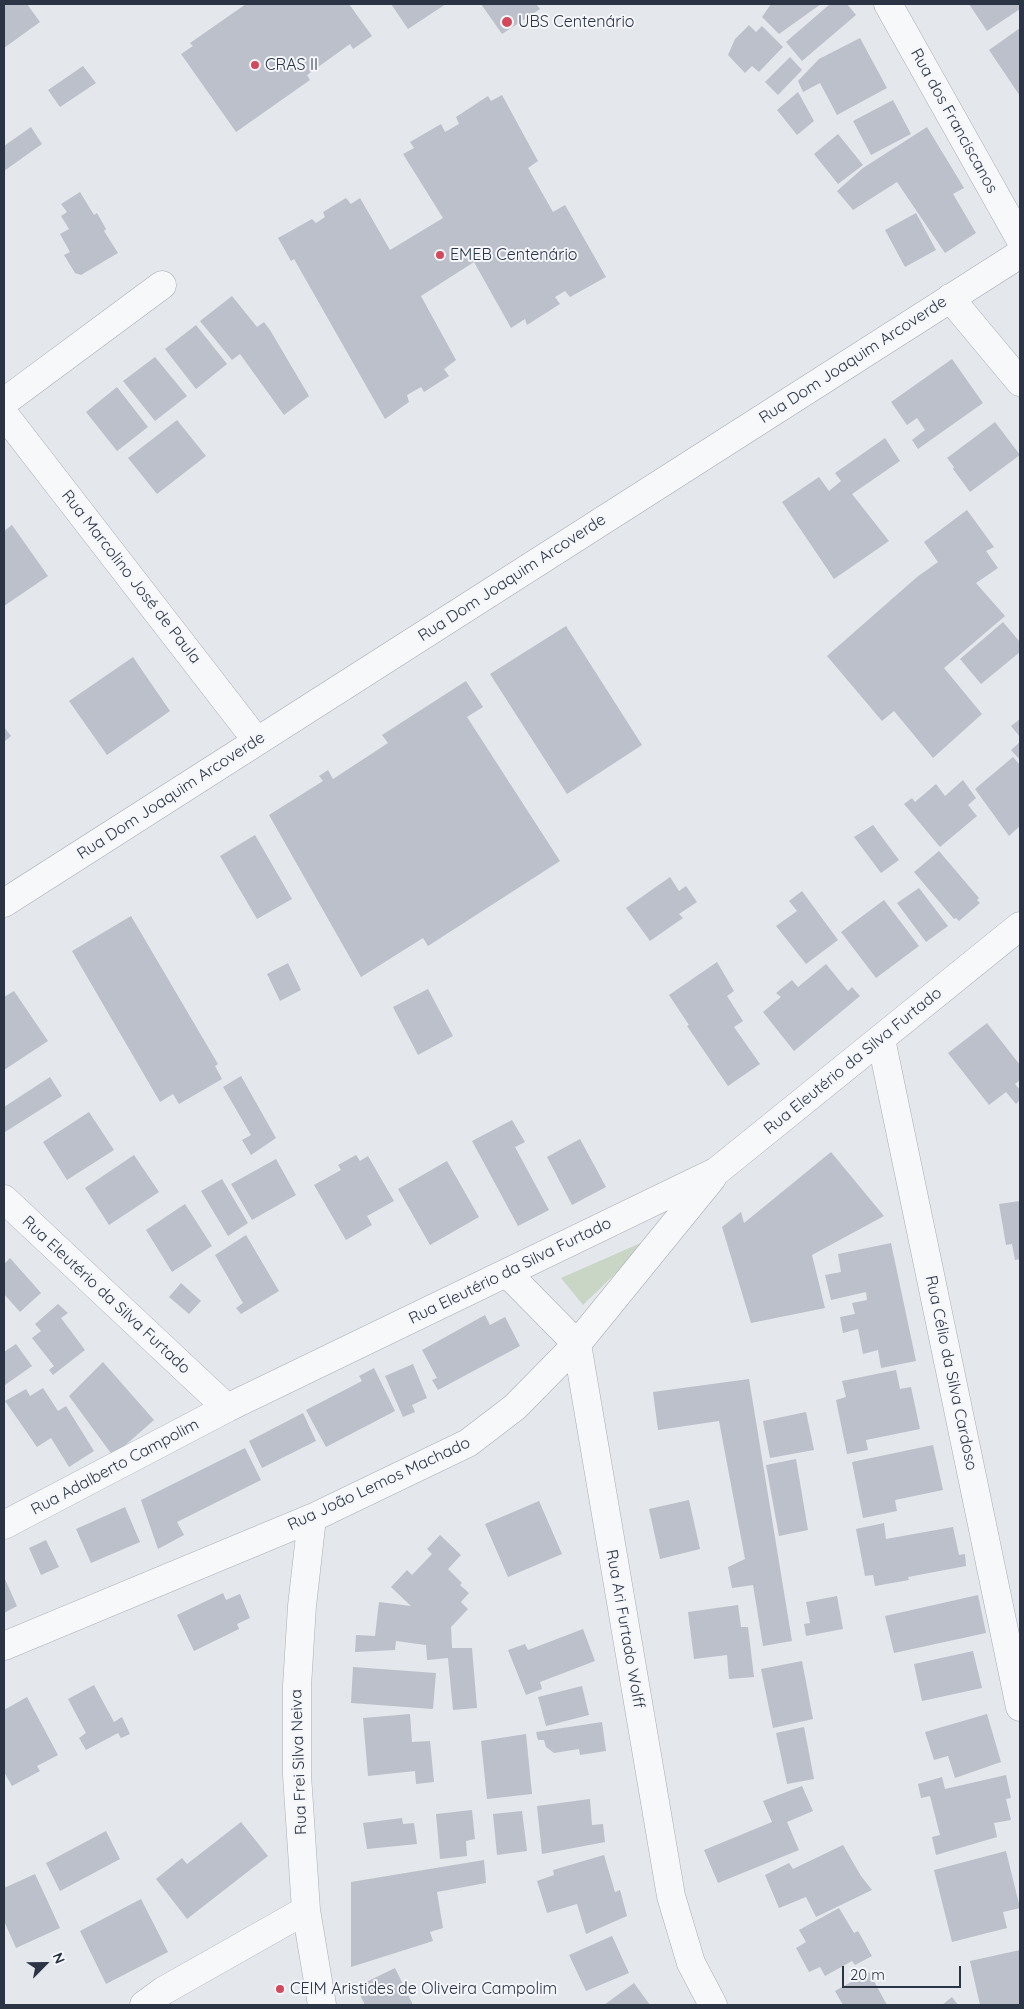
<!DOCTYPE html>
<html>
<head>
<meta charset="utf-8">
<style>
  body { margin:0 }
  #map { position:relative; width:1024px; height:2009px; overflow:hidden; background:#e4e7ec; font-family:Quicksand,sans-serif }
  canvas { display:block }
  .frame { position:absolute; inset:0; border:5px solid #2b3445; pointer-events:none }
  .north { position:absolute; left:20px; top:1939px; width:50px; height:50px; -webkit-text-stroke:4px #f4f6f9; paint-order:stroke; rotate:67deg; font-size:14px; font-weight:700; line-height:20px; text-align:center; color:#2b3445 }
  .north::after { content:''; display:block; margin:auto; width:18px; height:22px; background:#2b3445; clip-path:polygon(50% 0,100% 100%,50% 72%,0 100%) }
  .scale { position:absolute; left:842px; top:1966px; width:119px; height:22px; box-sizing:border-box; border:2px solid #2b3445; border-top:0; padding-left:6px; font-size:15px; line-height:18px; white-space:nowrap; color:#2b3445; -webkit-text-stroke:4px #f4f6f9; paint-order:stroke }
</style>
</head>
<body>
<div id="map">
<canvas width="1024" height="2009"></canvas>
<div class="frame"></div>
<div class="north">N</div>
<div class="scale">20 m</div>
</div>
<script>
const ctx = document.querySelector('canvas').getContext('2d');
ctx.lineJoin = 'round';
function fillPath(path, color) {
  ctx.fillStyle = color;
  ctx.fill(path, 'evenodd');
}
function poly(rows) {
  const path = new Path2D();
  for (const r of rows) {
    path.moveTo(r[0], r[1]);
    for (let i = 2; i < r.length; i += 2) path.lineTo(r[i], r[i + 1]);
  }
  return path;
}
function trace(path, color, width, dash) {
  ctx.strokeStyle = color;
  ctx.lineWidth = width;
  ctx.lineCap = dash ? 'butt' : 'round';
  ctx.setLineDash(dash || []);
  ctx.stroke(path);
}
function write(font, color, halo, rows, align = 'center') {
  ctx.font = font + ' Quicksand,sans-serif';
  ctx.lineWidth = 4;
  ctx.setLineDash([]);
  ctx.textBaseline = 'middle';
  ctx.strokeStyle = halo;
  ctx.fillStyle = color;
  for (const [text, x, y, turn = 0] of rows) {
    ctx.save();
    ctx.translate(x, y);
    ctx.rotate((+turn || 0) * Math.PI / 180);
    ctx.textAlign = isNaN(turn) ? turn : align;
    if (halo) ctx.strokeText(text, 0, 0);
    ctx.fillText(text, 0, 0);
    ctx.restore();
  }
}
fillPath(poly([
  [652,1238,583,1305,561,1278]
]), '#c9d6c5');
fillPath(poly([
  [4,4,27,4,40,22,4,48],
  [246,4,349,4,372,36,353,49,350,44,307,75,310,80,236,132,181,54,193,46,190,43],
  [391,4,446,4,408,29],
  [481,4,536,4,540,9,502,34],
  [771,4,821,4,779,34,762,17],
  [830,4,847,4,856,15,802,61,786,42],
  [969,4,1020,4,1020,9,987,31],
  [749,25,756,32,762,26,783,47,759,72,752,66,745,73,728,55,735,39],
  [1020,28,1020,96,989,50],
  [860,38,887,88,837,115,820,83,803,92,798,81,819,59],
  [790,57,802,70,778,95,765,82],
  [83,66,96,83,60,107,48,90],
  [798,92,814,121,797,135,777,110],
  [502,95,538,161,528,168,553,212,565,205,606,277,570,297,565,291,555,297,560,304,527,325,525,319,511,328,474,262,421,296,456,360,444,369,449,376,424,392,421,387,407,395,409,402,385,419,294,259,291,261,278,238,312,219,316,223,325,217,323,212,346,198,351,204,360,198,390,250,443,218,403,154,414,148,410,142,441,124,445,132,459,124,456,117,488,96,491,101],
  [893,100,911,134,871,155,853,121],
  [31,127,42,144,4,171,4,146],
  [927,127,964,188,953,194,976,233,945,253,897,182,853,210,837,191,863,168],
  [838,134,863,165,838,184,814,154],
  [80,192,94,215,97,213,106,229,104,231,118,253,81,275,75,273,64,255,70,252,60,234,69,229,61,216,67,212,61,204],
  [916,213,936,250,905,267,885,230],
  [232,296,257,327,264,322,270,330,309,396,284,415,240,354,232,360,200,321],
  [196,325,227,364,196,389,165,349],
  [155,357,187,396,155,421,123,381],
  [952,359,983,403,918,449,912,440,925,430,917,418,907,425,891,402],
  [117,387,148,427,117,451,86,412],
  [177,420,206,456,157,494,128,458],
  [995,422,1020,455,970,492,953,469,954,467,947,458],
  [885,438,900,461,852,494,889,541,834,579,782,502,819,477,829,491,841,481,835,473],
  [967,510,994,547,986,551,998,568,976,583,1005,616,944,668,982,714,933,758,894,711,882,721,827,656,917,577,938,562,924,542],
  [12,525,48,576,4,606,4,531],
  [1003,622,1020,642,1020,652,981,684,960,659],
  [566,626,642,745,567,794,490,674],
  [133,657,170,711,107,755,69,701],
  [466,681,483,707,467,717,560,861,428,946,423,938,361,977,269,815,323,781,319,776,328,770,333,779,388,743,382,735],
  [1020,719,1020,737,1011,726],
  [4,727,11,736,4,742],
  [1020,742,1020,760,1011,750],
  [1013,757,1020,765,1020,826,1009,836,975,789],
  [963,780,976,798,968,805,977,816,940,847,904,804,912,798,915,802,936,784,945,796],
  [873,825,899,860,881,873,854,837],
  [255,835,292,899,257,919,220,856],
  [939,851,979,898,977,900,980,903,959,921,956,918,954,919,914,872],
  [670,877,679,891,686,886,697,902,679,914,683,918,650,941,626,908],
  [919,888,948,926,926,942,897,903],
  [802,891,838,940,806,964,776,926,797,911,789,901],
  [884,900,919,946,876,978,841,932],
  [131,916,218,1064,215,1066,222,1079,179,1104,173,1094,160,1102,72,951],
  [717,962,734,991,727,996,743,1021,734,1027,760,1064,728,1086,687,1026,689,1025,669,995],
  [288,963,301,990,280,1001,267,974],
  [826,964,848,991,852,987,860,996,794,1051,763,1012,781,997,776,993,792,980,798,987],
  [428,989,453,1036,418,1055,393,1007],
  [14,991,48,1041,4,1070,4,997],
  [987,1023,1020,1065,1020,1080,1015,1084,1020,1090,1020,1100,1016,1104,1006,1092,989,1105,948,1053],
  [241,1076,276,1138,251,1155,242,1140,251,1135,223,1087],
  [50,1077,62,1096,5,1132,4,1107],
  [89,1112,114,1150,67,1180,43,1142],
  [512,1120,525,1142,515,1147,549,1210,518,1226,472,1141],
  [580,1139,606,1187,572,1205,547,1157],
  [831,1152,884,1216,812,1255,825,1308,751,1323,722,1227,741,1212,744,1223],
  [134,1155,159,1192,109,1225,85,1188],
  [356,1155,360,1161,368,1156,394,1201,367,1216,372,1225,346,1240,314,1185,341,1170,338,1165],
  [276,1159,296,1195,252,1220,231,1184],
  [447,1161,479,1217,430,1245,398,1189],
  [222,1179,248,1223,228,1236,201,1191],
  [1020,1201,1020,1259,1015,1260,1012,1244,1006,1245,999,1204],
  [185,1204,212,1246,172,1272,146,1230],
  [246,1235,279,1291,241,1314,236,1308,243,1303,215,1255],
  [891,1243,916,1361,881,1368,878,1350,863,1354,858,1329,843,1333,840,1317,855,1314,852,1303,867,1300,866,1292,831,1300,825,1275,841,1272,838,1254],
  [10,1258,41,1293,20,1312,4,1294,4,1264],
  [181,1283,201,1301,189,1314,169,1297],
  [58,1304,68,1313,61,1318,85,1350,53,1375,49,1370,54,1366,32,1338,41,1331,35,1324],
  [485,1315,490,1325,505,1317,520,1346,438,1390,432,1380,437,1378,422,1350],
  [16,1344,32,1366,5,1385,4,1382,4,1352],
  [103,1362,154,1420,113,1456,69,1396],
  [413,1364,427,1398,412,1405,415,1412,403,1417,385,1376],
  [374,1368,395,1411,326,1447,306,1410,362,1381,359,1376],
  [896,1370,900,1389,911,1387,920,1429,866,1440,868,1450,847,1454,836,1400,846,1397,842,1381],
  [749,1379,792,1641,763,1646,753,1585,732,1588,728,1567,745,1559,719,1421,658,1430,653,1392],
  [43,1388,58,1411,66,1406,94,1451,69,1467,51,1438,37,1447,5,1401,26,1389,30,1396],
  [806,1412,814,1450,770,1458,763,1421],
  [303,1413,316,1441,262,1468,249,1441],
  [933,1445,943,1490,895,1500,897,1511,863,1518,852,1462],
  [245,1448,261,1480,177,1522,184,1535,158,1549,141,1500],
  [796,1459,808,1530,779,1536,766,1465],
  [689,1500,700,1549,660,1559,649,1509],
  [539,1501,562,1554,508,1577,485,1524],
  [125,1507,140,1542,91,1563,76,1529],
  [884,1523,886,1539,953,1527,959,1555,965,1554,966,1566,908,1577,909,1580,875,1586,873,1575,865,1576,856,1529],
  [440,1535,461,1555,448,1569,462,1583,460,1585,469,1593,461,1602,468,1609,451,1627,452,1648,472,1648,477,1708,453,1710,448,1658,427,1660,426,1645,396,1641,395,1650,355,1652,356,1635,375,1636,379,1602,411,1606,391,1587,407,1570,412,1575,432,1554,427,1549],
  [46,1540,59,1567,41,1575,29,1548],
  [4,1577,17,1606,4,1613],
  [223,1593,226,1600,240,1594,250,1618,237,1624,239,1629,194,1651,177,1615],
  [978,1595,986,1633,894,1653,885,1616],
  [837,1596,843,1629,806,1636,804,1624,810,1623,806,1602],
  [738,1605,741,1627,748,1627,754,1677,729,1679,727,1655,694,1659,688,1612],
  [583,1629,595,1661,540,1682,542,1689,526,1695,508,1650,525,1644,528,1650],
  [973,1651,982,1688,922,1701,914,1664],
  [802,1661,813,1719,773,1728,761,1669],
  [353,1667,436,1673,433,1709,351,1703],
  [94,1685,114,1722,122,1717,130,1734,121,1738,118,1733,86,1750,79,1738,86,1733,68,1699],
  [582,1686,589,1715,546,1726,538,1697],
  [27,1697,58,1755,37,1766,40,1771,12,1786,4,1772,4,1710],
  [410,1714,412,1742,430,1741,434,1782,416,1784,415,1771,368,1776,363,1718],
  [987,1714,1001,1762,955,1778,948,1756,934,1760,925,1732],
  [602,1722,606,1751,580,1755,579,1749,554,1753,546,1747,544,1740,538,1740,536,1732],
  [804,1727,814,1779,787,1784,776,1733],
  [526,1734,532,1794,487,1799,481,1741],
  [1006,1775,1011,1798,1006,1799,1011,1820,994,1823,997,1837,936,1855,932,1837,940,1835,930,1796,921,1798,918,1784,942,1777,945,1789],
  [802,1786,813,1811,787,1822,799,1850,718,1883,704,1850,772,1822,763,1801],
  [590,1799,592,1825,603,1824,605,1842,542,1854,537,1806],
  [472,1810,475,1839,466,1841,467,1856,440,1859,436,1814],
  [522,1811,527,1851,497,1855,493,1814],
  [402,1818,403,1824,414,1823,417,1844,367,1849,363,1823],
  [241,1822,268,1856,187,1919,156,1879,182,1858,187,1864],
  [106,1831,120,1859,60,1891,46,1863],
  [843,1845,861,1876,872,1890,816,1917,806,1897,779,1908,765,1875,789,1863,793,1869],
  [1006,1851,1020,1908,1003,1912,1007,1928,952,1942,934,1870],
  [604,1855,615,1892,620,1890,627,1916,586,1934,577,1904,547,1913,537,1881,554,1875,553,1870],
  [484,1860,486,1883,437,1892,443,1928,430,1932,433,1941,351,1967,351,1882],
  [35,1874,60,1928,16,1948,4,1921,4,1888],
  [141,1899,168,1952,106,1984,80,1931],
  [839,1908,854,1933,858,1931,872,1956,855,1965,852,1961,825,1976,820,1967,809,1972,796,1948,806,1942,799,1930],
  [612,1936,629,1973,586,1991,569,1955],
  [1020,1950,1020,2005,980,2005,970,1961],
  [395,1968,413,2005,365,2005,356,1987],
  [869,1972,887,2005,843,2005,835,1991],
  [634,1983,650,2005,604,2005],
  [952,1997,958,2005,942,2005]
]), '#bbc0ca');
const street = poly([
  [888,4,1020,239],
  [950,298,1020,382],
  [4,402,162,285],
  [4,414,257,741],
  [4,903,1020,254],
  [881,1039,1020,1707],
  [4,1199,227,1408,717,1171,1020,926],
  [507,1273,577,1344,671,1896,691,1963,713,2005],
  [312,1518,302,1606,297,1686,297,1775,306,1910,322,2005],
  [4,1525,227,1408],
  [4,1646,312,1518,468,1443,515,1407,577,1344,712,1178],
  [144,2005,163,1991,306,1910]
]);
trace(street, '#a9aeb7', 29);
trace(street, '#f7f8fa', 28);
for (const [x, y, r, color] of [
  [507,22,6,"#d1495b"],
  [255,65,5,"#d1495b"],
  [440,255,5,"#d1495b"],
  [280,1989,5,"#d1495b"]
]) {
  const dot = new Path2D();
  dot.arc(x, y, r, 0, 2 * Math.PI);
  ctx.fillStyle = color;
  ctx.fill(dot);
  trace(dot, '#f4f6f9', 2);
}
write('16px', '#2b3445', '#f4f6f9', [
  ["UBS Centenário",518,22],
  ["CRAS II",265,65],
  ["EMEB Centenário",450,255],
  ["CEIM Aristides de Oliveira Campolim",290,1989]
], 'left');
write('16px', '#2b3445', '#f4f6f9', [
  ["Rua dos Franciscanos",954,121,61],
  ["Rua Dom Joaquim Arcoverde",853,360,-33],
  ["Rua Marcolino José de Paula",131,577,52],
  ["Rua Dom Joaquim Arcoverde",512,578,-33],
  ["Rua Dom Joaquim Arcoverde",171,796,-33],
  ["Rua Eleutério da Silva Furtado",853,1061,-39],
  ["Rua Eleutério da Silva Furtado",510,1271,-26],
  ["Rua Eleutério da Silva Furtado",106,1295,43],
  ["Rua Célio da Silva Cardoso",951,1373,78],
  ["Rua Adalberto Campolim",115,1467,-28],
  ["Rua João Lemos Machado",379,1484,-25],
  ["Rua Ari Furtado Wolff",625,1629,80],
  ["Rua Frei Silva Neiva",299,1762,-92]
]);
</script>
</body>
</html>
